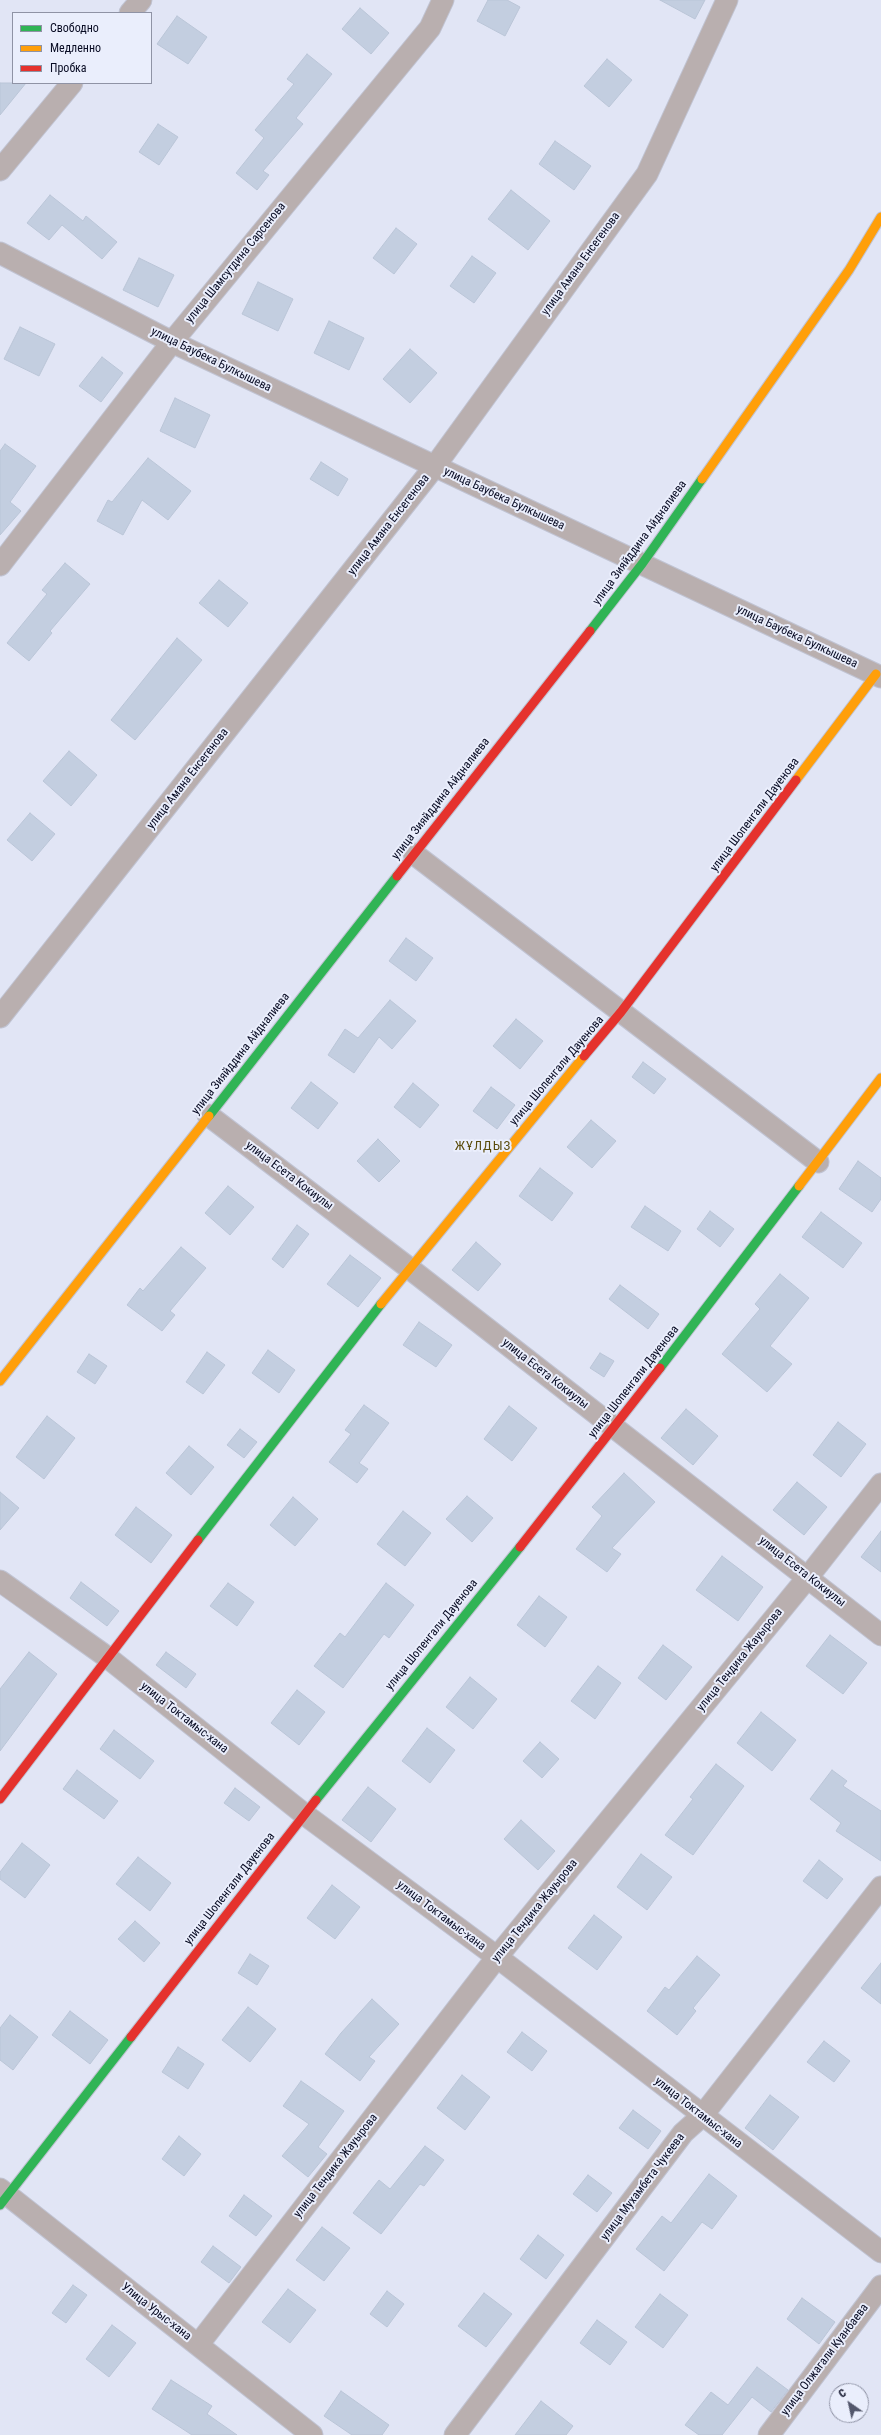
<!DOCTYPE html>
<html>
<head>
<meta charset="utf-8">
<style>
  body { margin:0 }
  #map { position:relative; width:881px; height:2435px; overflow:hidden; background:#e1e5f5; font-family:"Roboto Condensed",sans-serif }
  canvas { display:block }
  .legend { position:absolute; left:12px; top:12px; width:140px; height:72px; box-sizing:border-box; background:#eaeefc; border:1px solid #8f93a5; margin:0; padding:5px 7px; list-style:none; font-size:12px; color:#070a22 }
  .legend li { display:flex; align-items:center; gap:8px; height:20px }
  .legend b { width:20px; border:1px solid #8f93a5 }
  .north { position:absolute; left:829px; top:2383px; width:40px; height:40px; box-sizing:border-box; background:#eaeefc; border:1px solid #8f93a5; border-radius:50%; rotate:326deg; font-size:11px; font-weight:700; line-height:16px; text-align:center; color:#070a22 }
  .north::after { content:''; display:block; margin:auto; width:14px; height:18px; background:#53576c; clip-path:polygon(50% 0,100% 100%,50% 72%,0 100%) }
</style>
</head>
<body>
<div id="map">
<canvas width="881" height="2435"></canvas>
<ul class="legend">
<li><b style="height:5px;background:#30b455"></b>Свободно</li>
<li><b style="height:5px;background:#ff9f0a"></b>Медленно</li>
<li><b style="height:5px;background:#e5322d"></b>Пробка</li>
</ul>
<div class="north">С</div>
</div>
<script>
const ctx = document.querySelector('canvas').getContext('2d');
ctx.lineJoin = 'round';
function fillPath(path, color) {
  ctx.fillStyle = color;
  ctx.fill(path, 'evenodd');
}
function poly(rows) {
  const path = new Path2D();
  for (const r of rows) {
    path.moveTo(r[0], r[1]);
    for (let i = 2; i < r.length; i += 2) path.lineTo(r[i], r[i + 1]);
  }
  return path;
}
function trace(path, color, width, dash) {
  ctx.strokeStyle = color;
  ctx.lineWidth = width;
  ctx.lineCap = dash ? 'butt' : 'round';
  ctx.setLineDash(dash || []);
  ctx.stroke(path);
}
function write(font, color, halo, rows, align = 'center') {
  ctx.font = font + ' "Roboto Condensed",sans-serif';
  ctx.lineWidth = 4;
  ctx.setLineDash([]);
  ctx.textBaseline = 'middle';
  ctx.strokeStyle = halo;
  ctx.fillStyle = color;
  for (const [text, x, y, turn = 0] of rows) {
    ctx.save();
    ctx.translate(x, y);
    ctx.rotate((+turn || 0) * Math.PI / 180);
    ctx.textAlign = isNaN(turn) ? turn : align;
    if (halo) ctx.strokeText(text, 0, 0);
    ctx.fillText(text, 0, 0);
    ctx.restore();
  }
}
const building = poly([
  [488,0,507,0,520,7,505,36,477,21,488,0],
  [660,0,705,0,695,19,660,0],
  [360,8,389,33,371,54,342,29,360,8],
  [177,16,207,37,188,64,157,44,177,16],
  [307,54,332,74,296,118,303,124,263,171,269,175,257,190,236,173,264,138,255,130,294,84,287,79,307,54],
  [607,59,632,80,609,107,584,86,607,59],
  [0,83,26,83,0,115,0,83],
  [158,124,178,137,159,165,139,152,158,124],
  [555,141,591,166,574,190,539,164,555,141],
  [511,190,550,221,528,250,488,219,511,190],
  [50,195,83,221,86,216,117,242,102,259,62,225,49,240,27,223,50,195],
  [396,228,417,244,394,274,373,258,396,228],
  [472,256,496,273,474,303,450,286,472,256],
  [139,258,174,275,158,307,123,290,139,258],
  [258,282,293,299,278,331,242,314,258,282],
  [329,321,364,338,349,370,314,353,329,321],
  [20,327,55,344,39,376,4,359,20,327],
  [410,349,437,373,410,403,383,379,410,349],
  [102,357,123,373,101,402,79,386,102,357],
  [175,398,210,415,195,448,160,431,175,398],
  [5,444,36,466,10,502,21,511,0,535,0,451,5,444],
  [148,458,191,491,168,520,142,500,123,535,97,521,108,500,112,502,148,458],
  [321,462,348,479,338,496,310,479,321,462],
  [65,563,90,584,50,631,52,633,29,661,7,643,47,594,42,590,65,563],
  [219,580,248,603,228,627,199,603,219,580],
  [177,638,202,660,135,740,111,720,177,638],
  [69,751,97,775,71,806,43,781,69,751],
  [30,813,55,834,32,861,7,840,30,813],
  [406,938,433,958,416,981,389,961,406,938],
  [390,1000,416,1021,392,1049,379,1037,354,1073,328,1055,345,1029,358,1038,390,1000],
  [516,1019,543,1041,520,1069,493,1046,516,1019],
  [643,1062,666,1079,654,1094,632,1077,643,1062],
  [311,1082,338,1103,318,1129,291,1108,311,1082],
  [413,1083,439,1105,420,1128,394,1107,413,1083],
  [491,1087,515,1105,497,1129,473,1111,491,1087],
  [591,1120,616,1141,592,1168,567,1147,591,1120],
  [378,1139,400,1161,379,1182,357,1161,378,1139],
  [858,1161,881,1178,881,1199,872,1212,839,1189,858,1161],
  [540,1168,573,1193,552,1221,519,1196,540,1168],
  [228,1186,254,1207,230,1235,205,1213,228,1186],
  [645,1206,681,1231,668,1251,631,1227,645,1206],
  [710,1211,734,1229,720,1247,697,1229,710,1211],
  [821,1212,862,1243,843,1268,802,1237,821,1212],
  [297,1225,309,1234,283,1268,272,1259,297,1225],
  [476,1242,501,1264,478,1291,452,1270,476,1242],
  [181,1247,206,1268,170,1311,175,1315,162,1331,127,1305,140,1288,143,1291,181,1247],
  [350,1255,381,1278,358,1307,327,1284,350,1255],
  [780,1274,809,1298,770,1346,792,1364,767,1392,722,1354,760,1309,755,1304,780,1274],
  [620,1285,659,1314,648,1329,609,1299,620,1285],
  [419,1322,452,1345,436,1367,403,1345,419,1322],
  [268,1350,295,1370,279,1393,252,1373,268,1350],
  [207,1352,225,1365,203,1394,186,1382,207,1352],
  [600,1353,614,1361,604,1377,590,1368,600,1353],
  [89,1354,107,1366,95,1384,77,1372,89,1354],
  [364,1405,389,1423,359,1463,368,1469,357,1483,329,1462,351,1434,345,1430,364,1405],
  [509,1406,537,1428,512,1461,484,1439,509,1406],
  [686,1409,718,1436,693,1465,661,1438,686,1409],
  [47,1416,75,1438,44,1479,16,1457,47,1416],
  [838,1422,866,1444,841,1477,813,1455,838,1422],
  [240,1429,257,1442,244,1458,227,1445,240,1429],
  [189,1446,214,1467,191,1495,166,1473,189,1446],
  [624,1473,655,1502,612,1548,621,1554,607,1572,576,1549,602,1516,592,1507,624,1473],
  [797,1482,827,1507,804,1535,773,1510,797,1482],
  [0,1492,19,1508,0,1530,0,1492],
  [467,1496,493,1518,472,1542,446,1519,467,1496],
  [293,1497,318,1519,295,1546,270,1525,293,1497],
  [136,1507,172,1535,151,1563,115,1535,136,1507],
  [403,1511,431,1533,405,1566,377,1544,403,1511],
  [881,1531,881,1572,861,1557,881,1531],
  [722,1556,763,1587,738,1621,696,1590,722,1556],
  [81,1582,119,1611,107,1626,70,1598,81,1582],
  [228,1583,254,1602,237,1626,210,1606,228,1583],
  [386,1583,414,1605,389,1638,384,1634,343,1688,314,1666,340,1633,345,1637,386,1583],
  [539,1596,567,1617,545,1647,517,1625,539,1596],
  [830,1635,867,1663,843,1694,806,1666,830,1635],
  [663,1645,692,1667,666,1700,638,1678,663,1645],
  [29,1652,57,1674,0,1751,0,1689,29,1652],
  [166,1652,196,1674,186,1688,156,1665,166,1652],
  [598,1666,621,1683,595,1719,571,1701,598,1666],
  [470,1677,497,1699,473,1729,446,1707,470,1677],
  [297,1690,325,1712,299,1745,271,1723,297,1690],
  [761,1712,796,1740,772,1771,737,1743,761,1712],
  [427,1728,455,1750,430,1783,402,1761,427,1728],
  [114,1730,154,1761,140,1779,100,1749,114,1730],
  [540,1742,559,1759,542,1778,523,1761,540,1742],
  [716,1764,744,1786,693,1855,665,1835,693,1799,690,1797,716,1764],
  [77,1770,118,1801,104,1819,63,1789,77,1770],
  [832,1770,847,1781,843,1786,881,1811,881,1861,836,1831,841,1823,810,1799,832,1770],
  [368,1787,396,1809,371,1842,342,1820,368,1787],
  [235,1788,260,1807,249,1821,224,1803,235,1788],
  [521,1820,555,1851,538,1870,504,1839,521,1820],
  [22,1843,50,1865,25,1898,0,1879,0,1872,22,1843],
  [641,1854,672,1877,647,1910,617,1887,641,1854],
  [138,1857,171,1883,150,1911,116,1884,138,1857],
  [819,1860,843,1879,827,1899,803,1881,819,1860],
  [332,1885,360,1907,335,1939,307,1918,332,1885],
  [594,1915,622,1937,597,1970,568,1948,594,1915],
  [135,1921,160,1943,144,1962,118,1939,135,1921],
  [250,1954,269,1966,257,1985,238,1973,250,1954],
  [697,1956,720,1975,693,2008,696,2011,677,2035,647,2011,665,1987,669,1990,697,1956],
  [881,1963,881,2004,861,1988,881,1963],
  [372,1999,399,2024,369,2057,375,2061,360,2081,325,2054,341,2033,372,1999],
  [248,2007,276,2029,250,2062,222,2040,248,2007],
  [70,2011,108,2040,90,2064,52,2035,70,2011],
  [10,2015,38,2037,13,2070,0,2060,0,2028,10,2015],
  [522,2032,547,2051,532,2071,507,2052,522,2032],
  [824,2041,850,2061,834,2082,807,2062,824,2041],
  [178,2047,204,2064,188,2089,162,2072,178,2047],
  [462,2075,490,2097,465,2130,437,2108,462,2075],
  [301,2081,344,2111,318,2147,327,2154,308,2177,282,2156,309,2124,283,2106,301,2081],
  [770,2095,799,2117,773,2150,745,2128,770,2095],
  [633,2110,661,2131,648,2149,619,2128,633,2110],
  [179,2136,201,2154,184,2176,162,2159,179,2136],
  [425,2146,444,2160,424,2186,420,2184,381,2234,353,2213,379,2180,390,2189,425,2146],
  [709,2174,737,2196,712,2229,702,2222,664,2271,636,2249,662,2216,671,2223,709,2174],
  [588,2175,612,2193,597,2212,573,2194,588,2175],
  [244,2195,272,2216,256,2236,229,2216,244,2195],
  [322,2227,350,2248,324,2281,296,2260,322,2227],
  [538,2235,564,2255,546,2279,520,2259,538,2235],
  [213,2246,241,2267,229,2283,201,2262,213,2246],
  [73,2285,87,2295,66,2323,52,2313,73,2285],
  [288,2289,316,2310,290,2343,262,2322,288,2289],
  [387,2291,404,2304,387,2327,370,2314,387,2291],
  [484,2293,512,2314,486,2347,458,2326,484,2293],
  [660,2294,688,2315,663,2348,635,2327,660,2294],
  [802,2298,835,2322,819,2344,787,2319,802,2298],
  [597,2320,627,2342,610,2365,580,2343,597,2320],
  [112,2325,136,2343,109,2377,86,2359,112,2325],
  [757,2367,788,2390,771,2412,752,2397,722,2435,699,2435,685,2425,711,2392,728,2405,757,2367],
  [171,2380,212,2406,207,2414,237,2435,192,2435,152,2409,171,2380],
  [341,2391,389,2425,382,2435,352,2435,324,2416,341,2391],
  [541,2401,573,2426,566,2435,515,2435,541,2401]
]);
fillPath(building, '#c3cee0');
trace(building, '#bac5d7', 1);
const street = poly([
  [130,13,141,0],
  [0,170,72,83],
  [0,253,172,342,881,677],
  [0,565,172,342,430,28,443,0],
  [414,854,818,1162],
  [0,1017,435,466,647,174,727,0],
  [208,1115,409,1268,881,1635],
  [0,1581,107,1657,304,1814,497,1957,881,2252],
  [0,2189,312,2435],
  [198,2345,497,1957,808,1577,881,1484],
  [455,2435,683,2133,702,2116,881,1887],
  [769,2435,881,2286]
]);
const fast = poly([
  [590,631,642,564,702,479],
  [209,1116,397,876],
  [660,1368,799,1186],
  [198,1540,381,1304],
  [316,1800,520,1547],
  [0,2205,131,2037]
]);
const slow = poly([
  [702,479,849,270,881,217],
  [796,780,876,674],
  [799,1186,881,1078],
  [381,1304,584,1056],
  [0,1381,209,1116]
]);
const jam = poly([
  [397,876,590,631],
  [584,1056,621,1012,796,780],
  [520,1547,660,1368],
  [0,1799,198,1540],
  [131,2037,316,1800]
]);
trace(street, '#c0c3d2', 23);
trace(fast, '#c0c3d2', 11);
trace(slow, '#c0c3d2', 11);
trace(jam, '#c0c3d2', 11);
trace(street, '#b9afaf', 21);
trace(fast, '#30b455', 9);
trace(slow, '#ff9f0a', 9);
trace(jam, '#e5322d', 9);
write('12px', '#070a22', '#eaeefc', [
  ["улица Шамсутдина Сарсенова",236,263,-51],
  ["улица Амана Енсегенова",581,264,-54],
  ["улица Баубека Булкышева",211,360,26],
  ["улица Баубека Булкышева",504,499,25],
  ["улица Амана Енсегенова",389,525,-52],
  ["улица Зияйддина Айдналиева",640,543,-54],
  ["улица Баубека Булкышева",797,637,25],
  ["улица Амана Енсегенова",188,779,-52],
  ["улица Зияйддина Айдналиева",441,799,-52],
  ["улица Шопенгали Дауенова",755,815,-53],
  ["улица Зияйддина Айдналиева",241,1054,-52],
  ["улица Шопенгали Дауенова",557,1071,-50],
  ["улица Есета Кокиулы",289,1176,37],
  ["улица Есета Кокиулы",545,1374,38],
  ["улица Шопенгали Дауенова",634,1382,-52],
  ["улица Есета Кокиулы",802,1572,38],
  ["улица Шопенгали Дауенова",432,1635,-51],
  ["улица Тендика Жауырова",740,1660,-51],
  ["улица Токтамыс-хана",184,1718,38],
  ["улица Шопенгали Дауенова",230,1889,-52],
  ["улица Тендика Жауырова",535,1911,-51],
  ["улица Токтамыс-хана",441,1916,37],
  ["улица Токтамыс-хана",698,2113,38],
  ["улица Тендика Жауырова",336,2166,-52],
  ["улица Мухамбета Чукеева",643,2187,-53],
  ["Улица Урыс-хана",156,2312,38],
  ["улица Олжагали Куанбаева",825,2360,-53]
]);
ctx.letterSpacing = '1px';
write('13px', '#5a4b0b', '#eaeefc', [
  ["ЖҰЛДЫЗ",483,1147]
]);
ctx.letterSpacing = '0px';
</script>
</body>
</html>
